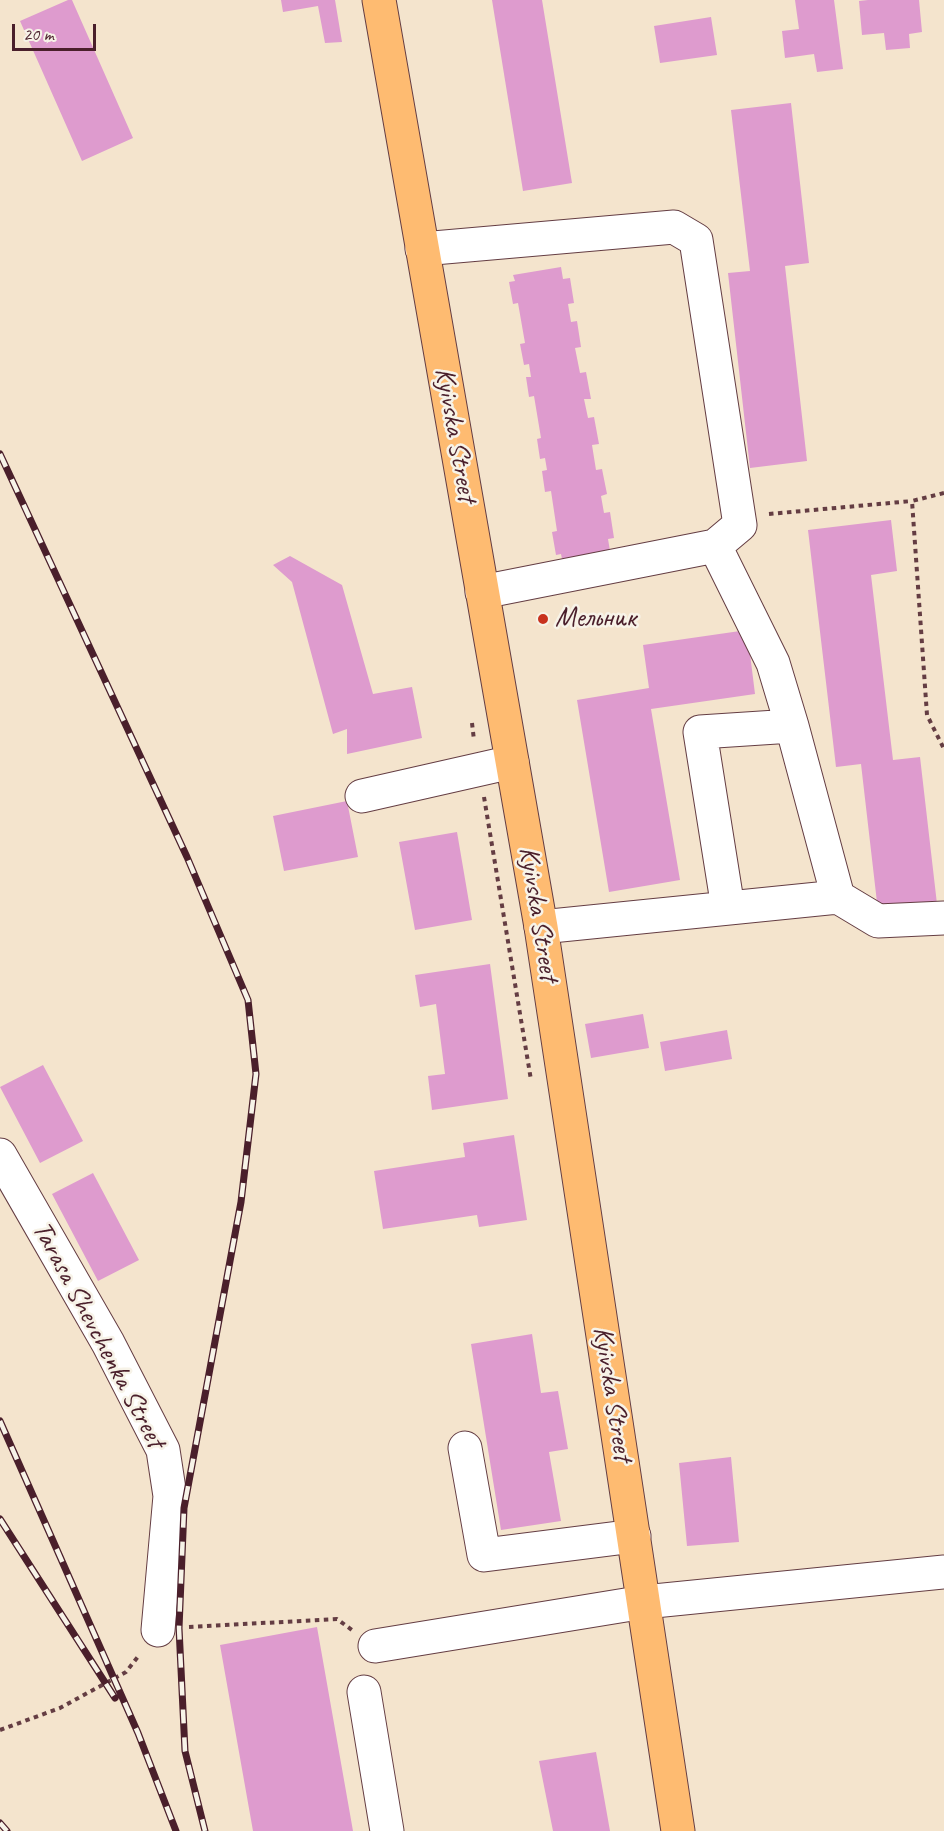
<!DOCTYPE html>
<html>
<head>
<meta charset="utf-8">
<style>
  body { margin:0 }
  #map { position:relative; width:944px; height:1831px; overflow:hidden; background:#f4e4cd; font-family:Caveat,sans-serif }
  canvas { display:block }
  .scale { position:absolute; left:12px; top:24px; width:84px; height:27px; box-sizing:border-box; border:3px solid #4a1f2b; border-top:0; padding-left:8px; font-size:18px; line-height:21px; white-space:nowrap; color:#4a1f2b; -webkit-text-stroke:4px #f7f3e8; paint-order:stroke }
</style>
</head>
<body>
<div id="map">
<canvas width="944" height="1831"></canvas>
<div class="scale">20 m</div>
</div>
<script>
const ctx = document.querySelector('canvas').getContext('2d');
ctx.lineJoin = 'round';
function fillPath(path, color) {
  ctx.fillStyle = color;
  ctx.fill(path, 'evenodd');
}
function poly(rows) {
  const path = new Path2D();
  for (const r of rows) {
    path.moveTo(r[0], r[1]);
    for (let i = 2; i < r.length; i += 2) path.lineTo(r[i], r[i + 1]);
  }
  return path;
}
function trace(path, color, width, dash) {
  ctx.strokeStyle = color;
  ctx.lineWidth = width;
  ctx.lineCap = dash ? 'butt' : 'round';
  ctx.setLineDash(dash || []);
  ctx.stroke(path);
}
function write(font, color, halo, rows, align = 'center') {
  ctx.font = font + ' Caveat,sans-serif';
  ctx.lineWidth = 5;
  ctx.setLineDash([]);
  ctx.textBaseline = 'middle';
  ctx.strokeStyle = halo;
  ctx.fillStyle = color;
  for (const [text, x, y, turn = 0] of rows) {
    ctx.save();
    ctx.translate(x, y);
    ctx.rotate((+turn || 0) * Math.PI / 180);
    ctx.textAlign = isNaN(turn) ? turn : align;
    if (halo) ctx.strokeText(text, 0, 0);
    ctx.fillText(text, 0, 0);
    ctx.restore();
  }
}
fillPath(poly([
  [68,0,72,0,133,138,82,161,20,21],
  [281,0,335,0,342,42,325,43,318,6,283,12],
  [492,0,542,0,572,183,523,191],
  [795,0,834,0,843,69,817,72,814,54,785,58,782,31,799,29],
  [868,0,919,0,922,32,909,34,910,48,886,50,884,33,862,35,859,1],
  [711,17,717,55,660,63,654,26],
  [791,103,809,263,785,266,807,461,750,468,728,273,750,271,731,110],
  [561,267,563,279,570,278,574,303,568,304,571,322,577,321,581,347,575,348,580,373,586,372,591,399,584,399,588,418,594,417,599,444,592,445,596,470,602,469,607,494,601,496,604,513,610,512,614,538,608,539,610,551,562,559,561,554,556,555,552,532,557,531,551,491,545,492,542,471,547,470,545,458,540,459,537,439,541,438,534,396,529,397,526,377,531,377,529,364,524,365,520,344,525,343,518,303,513,304,509,282,515,281,513,275],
  [891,520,897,571,871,575,893,760,920,757,937,904,878,911,861,764,836,767,808,530],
  [290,556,342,585,373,694,412,687,422,738,347,754,347,729,333,734,292,582,273,565],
  [747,630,755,694,651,709,680,880,609,892,577,700,649,688,643,645],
  [347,801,358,857,284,871,273,816],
  [457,832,472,920,415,930,399,842],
  [490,964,508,1099,432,1110,428,1076,445,1074,436,1004,420,1007,415,975],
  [643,1014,649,1048,591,1058,585,1024],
  [727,1030,732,1059,665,1071,660,1042],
  [43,1065,83,1141,40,1163,0,1087],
  [514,1135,527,1220,479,1227,477,1215,383,1229,374,1171,465,1157,463,1143],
  [93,1173,139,1260,98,1281,52,1194],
  [532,1334,541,1393,558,1391,568,1449,549,1452,561,1521,501,1530,471,1344],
  [731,1457,739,1542,687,1546,679,1463],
  [317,1627,353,1831,253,1831,220,1645],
  [596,1752,610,1831,553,1831,539,1761]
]), '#de9bce');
const minor = poly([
  [422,249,674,227,696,240,740,525,715,546,482,592],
  [715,546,773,663,792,726,838,897],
  [362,796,512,762],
  [728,908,700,732,792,726],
  [541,927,838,897,878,921,944,918],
  [0,1155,108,1343,163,1450,170,1496,158,1630],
  [465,1448,484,1555,634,1536],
  [375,1646,644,1602,944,1572],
  [364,1692,387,1831]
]);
const major = poly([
  [379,0,541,927,678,1831]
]);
trace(minor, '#643d43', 35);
trace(major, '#643d43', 35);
trace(poly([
  [944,493,912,501,927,715,944,749],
  [769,514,912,501],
  [472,723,474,740],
  [484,797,531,1080],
  [189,1627,337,1619,352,1630],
  [0,1730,60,1708,126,1672,140,1654]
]), '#643d43', 4, [4.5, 4.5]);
trace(minor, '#fff', 33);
trace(major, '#febb71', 33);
const rail = poly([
  [0,454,187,857,248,1000,256,1074,241,1202,184,1508,179,1628,185,1751,205,1831],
  [0,1421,138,1733,176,1831],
  [0,1519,115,1698],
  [0,1823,7,1831]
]);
trace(rail, '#4a1f2b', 7);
trace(rail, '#f7f3e8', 4.5, [14]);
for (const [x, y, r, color] of [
  [543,619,6,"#c8321e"]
]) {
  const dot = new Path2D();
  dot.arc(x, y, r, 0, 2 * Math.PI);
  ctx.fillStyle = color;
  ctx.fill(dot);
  trace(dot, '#f7f3e8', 2);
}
write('28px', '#4a1f2b', '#f7f3e8', [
  ["Kyivska Street",455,435,80],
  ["Kyivska Street",538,914,81],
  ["Tarasa Shevchenka Street",98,1335,62],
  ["Kyivska Street",612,1394,81]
]);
write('28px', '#4a1f2b', '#f7f3e8', [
  ["Мельник",555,619]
], 'left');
</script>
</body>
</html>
